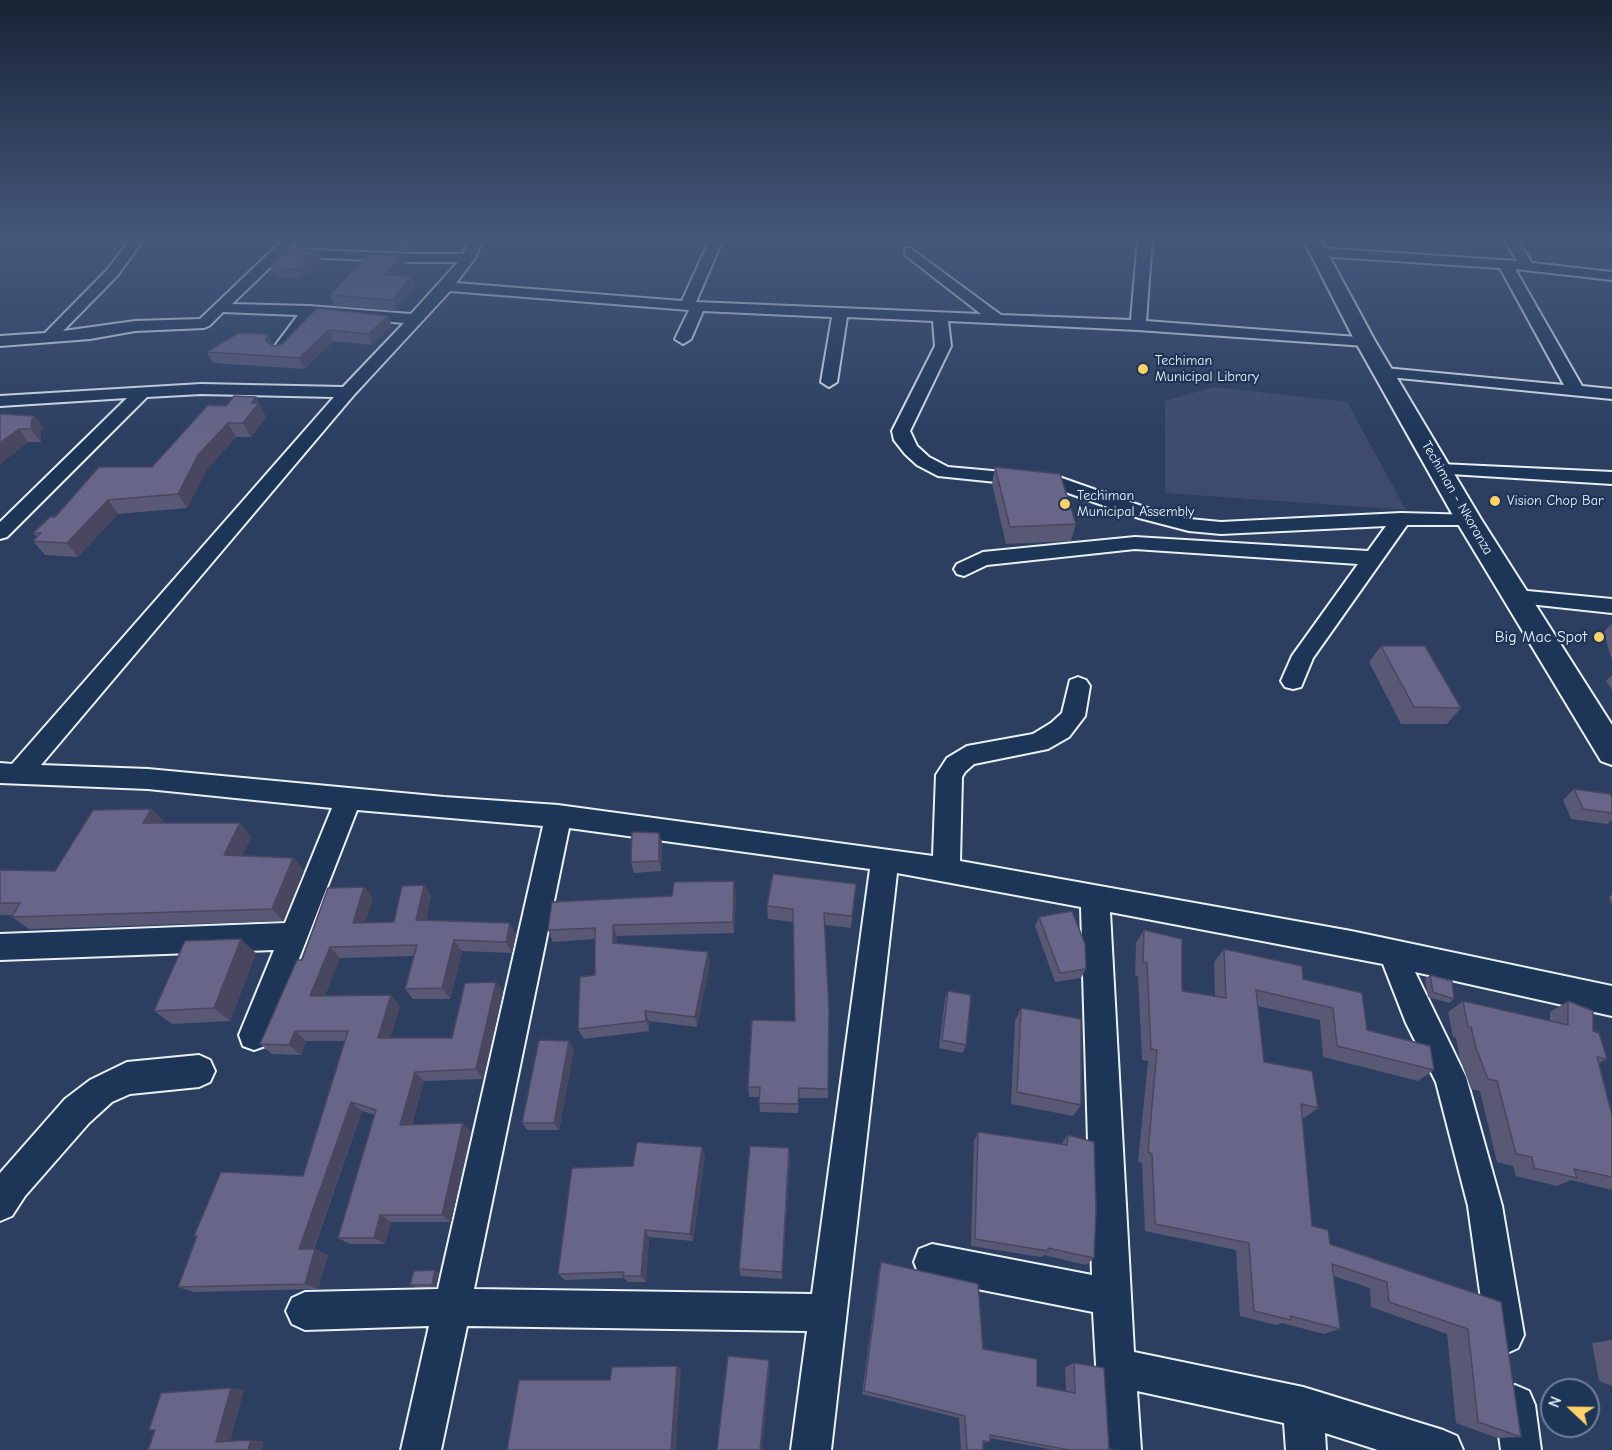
<!DOCTYPE html>
<html>
<head>
<meta charset="utf-8">
<style>
  body { margin:0 }
  #map { position:relative; width:1612px; height:1450px; overflow:hidden; background:#2c3f61; font-family:"Comic Neue",sans-serif }
  canvas { display:block }
  .north { position:absolute; left:1540px; top:1378px; width:60px; height:60px; box-sizing:border-box; background:#1d3557; border:2px solid #6e8097; border-radius:50%; rotate:292deg; font-size:16px; font-weight:700; line-height:24px; text-align:center; color:#e8f1f8 }
  .north::after { content:''; display:block; margin:auto; width:21px; height:27px; background:#ffd166; clip-path:polygon(50% 0,100% 100%,50% 72%,0 100%) }
</style>
</head>
<body>
<div id="map">
<canvas width="1612" height="1450"></canvas>
<div class="north">N</div>
</div>
<script>
const ctx = document.querySelector('canvas').getContext('2d');
ctx.lineJoin = 'round';
function fillPath(path, color) {
  ctx.fillStyle = color;
  ctx.fill(path, 'evenodd');
}
function poly(rows) {
  const path = new Path2D();
  for (const r of rows) {
    path.moveTo(r[0], r[1]);
    for (let i = 2; i < r.length; i += 2) path.lineTo(r[i], r[i + 1]);
  }
  return path;
}
function trace(path, color, width, dash) {
  ctx.strokeStyle = color;
  ctx.lineWidth = width;
  ctx.lineCap = dash ? 'butt' : 'round';
  ctx.setLineDash(dash || []);
  ctx.stroke(path);
}
function write(font, color, halo, rows, align = 'center') {
  ctx.font = font + ' "Comic Neue",sans-serif';
  ctx.lineWidth = 4.5;
  ctx.setLineDash([]);
  ctx.textBaseline = 'middle';
  ctx.strokeStyle = halo;
  ctx.fillStyle = color;
  for (const [text, x, y, turn = 0] of rows) {
    ctx.save();
    ctx.translate(x, y);
    ctx.rotate((+turn || 0) * Math.PI / 180);
    ctx.textAlign = isNaN(turn) ? turn : align;
    if (halo) ctx.strokeText(text, 0, 0);
    ctx.fillText(text, 0, 0);
    ctx.restore();
  }
}
fillPath(poly([
  [1214,387,1347,402,1406,510,1165,493,1165,401]
]), '#3e4b6d');
const minor = poly([
  [131,239,144,239,117,276,63,331,135,321,200,319,284,239,298,239,289,249,413,254,463,254,470,239,483,239,475,258,456,283,682,301,710,239,723,239,696,302,981,314,905,255,905,249,910,248,1001,315,1131,320,1138,239,1152,239,1146,321,1370,338,1373,341,1370,344,1365,346,1138,330,948,321,951,346,910,431,917,446,929,457,948,467,1059,477,1153,510,1189,519,1221,522,1401,513,1475,515,1478,519,1475,523,1468,525,1407,525,1313,658,1301,687,1293,689,1285,687,1281,681,1292,656,1358,564,1135,549,987,565,964,576,957,574,954,569,957,564,983,552,1135,537,1368,551,1386,526,1221,534,1189,531,1139,518,1054,488,938,476,917,465,905,454,894,440,892,431,935,346,933,321,847,317,837,382,829,387,821,382,832,317,703,311,691,339,683,344,675,339,689,310,450,291,353,396,41,765,148,769,444,797,558,805,933,856,936,775,947,758,967,746,1033,734,1051,723,1062,713,1070,680,1078,677,1086,680,1090,686,1085,716,1069,737,1048,749,974,764,965,772,962,777,960,861,1351,931,1612,986,1612,1016,1415,972,1466,1077,1502,1206,1524,1335,1518,1348,1505,1354,1492,1348,1486,1335,1468,1206,1436,1082,1406,1023,1383,964,1110,912,1134,1352,1303,1387,1443,1430,1457,1436,1463,1450,1378,1450,1325,1433,1326,1450,1286,1450,1284,1423,1137,1391,1141,1450,1101,1450,1093,1312,932,1280,919,1275,914,1262,919,1249,932,1244,1092,1275,1081,907,897,873,831,1450,791,1450,807,1331,467,1326,441,1450,401,1450,429,1326,305,1330,292,1324,286,1311,292,1298,305,1292,438,1289,543,826,357,810,265,1046,254,1050,243,1046,239,1035,274,950,0,960,0,934,285,923,332,808,148,789,0,783,0,763,12,764,334,397,201,394,147,397,7,537,0,539,0,522,127,398,0,406,0,396,201,384,343,387,404,323,313,315,286,353,280,355,272,350,298,315,223,312,209,326,204,328,135,331,90,339,0,346,0,336,45,333,107,270,131,239],
  [282,256,413,262,458,262,411,314,309,306,232,304,282,256],
  [569,828,870,869,812,1294,474,1289,569,828],
  [1504,239,1517,239,1532,263,1612,272,1612,280,1515,269,1582,386,1612,389,1612,399,1379,376,1377,373,1379,370,1385,368,1564,385,1500,268,1319,256,1312,252,1319,248,1517,261,1504,239],
  [1440,464,1612,472,1612,484,1434,473,1431,469,1434,465,1440,464],
  [1517,590,1612,599,1612,613,1510,602,1506,597,1510,592,1517,590],
  [199,1055,210,1060,215,1071,210,1082,199,1087,130,1094,112,1102,89,1123,25,1196,12,1216,0,1221,0,1173,65,1099,90,1080,127,1062,199,1055],
  [1515,1385,1529,1391,1535,1405,1541,1450,1501,1450,1495,1405,1501,1391,1515,1385]
]);
const major = poly([
  [1303,239,1320,239,1375,341,1481,519,1612,725,1612,765,1601,761,1455,519,1355,341,1303,239]
]);
trace(minor, '#e8f1f8', 4);
trace(major, '#e8f1f8', 4);
fillPath(minor, '#1d3557');
fillPath(major, '#1d3557');
fillPath(poly([
  [308,239,342,239,333,248,311,247],
  [393,239,424,239,414,252,395,251,391,241],
  [317,250,321,260,300,279,275,277,271,267],
  [402,254,405,264,396,276,411,276,415,286,396,311,334,306,330,295],
  [317,308,392,326,372,345,333,341,304,369,213,363,207,352,273,344,274,346,282,344],
  [256,397,266,417,251,437,236,437,207,469,187,508,118,514,78,557,45,555,33,541,37,537,33,533,55,517,152,467,226,406],
  [0,414,44,429,41,431,41,442,28,442,0,464],
  [995,467,1076,524,1071,541,1006,544,992,484],
  [1611,624,1612,625,1612,661,1604,632],
  [1381,646,1461,708,1447,724,1401,724,1369,662],
  [1612,675,1612,690,1606,681],
  [1574,789,1612,797,1612,820,1607,824,1571,819,1563,800],
  [151,809,164,822,163,823,240,823,251,837,242,856,293,858,304,871,283,921,29,929,12,917,13,915,0,915,0,870,55,871],
  [659,833,662,843,661,871,634,873,631,862],
  [856,884,851,928,825,925,828,1098,799,1098,798,1113,760,1112,759,1097,749,1097,748,1087,795,1021,794,922,768,919,767,906],
  [424,885,431,896,426,920,516,934,512,953,462,951,450,999,413,999,405,989,414,956,340,958,325,995,400,1006,390,1038,452,1038,496,982,503,992,483,1079,424,1081,412,1124,471,1131,451,1222,391,1222,385,1244,350,1244,338,1238,375,1115,362,1111,314,1249,328,1255,318,1289,194,1292,178,1287,197,1237,194,1236,303,1176,345,1041,306,1041,301,1055,272,1054,260,1044,302,960,364,887,373,898,365,923,394,922],
  [736,893,734,933,617,936,617,943,710,963,697,1027,649,1021,649,1031,584,1039,578,1029,595,975,595,939,553,942,548,930],
  [1612,894,1612,906,1609,897],
  [1039,917,1086,969,1081,978,1055,982,1035,926],
  [1144,930,1182,991,1215,996,1214,962,1224,949,1303,979,1367,1030,1434,1070,1418,1081,1323,1057,1320,1020,1258,1006,1264,1062,1318,1108,1304,1118,1302,1117,1312,1226,1330,1244,1501,1302,1521,1437,1497,1438,1456,1423,1447,1334,1371,1307,1370,1288,1334,1276,1340,1329,1324,1334,1282,1323,1276,1325,1240,1316,1236,1250,1145,1231,1142,1163,1138,1162,1148,1061,1142,1060,1138,976,1135,975,1136,943],
  [256,953,230,1021,172,1024,154,1011],
  [1430,975,1454,999,1449,1003,1428,997,1425,979],
  [948,991,966,1045,963,1053,939,1048,945,999],
  [1463,1001,1550,1021,1550,1012,1568,1001,1593,1031,1607,1059,1599,1063,1612,1115,1612,1190,1571,1180,1557,1186,1516,1176,1513,1166,1497,1162,1480,1091,1471,1089,1460,1059,1456,1038,1453,1037,1448,1012],
  [1021,1008,1081,1105,1073,1116,1011,1104,1015,1021],
  [569,1041,574,1049,559,1130,527,1130,522,1123],
  [978,1132,1061,1144,1068,1135,1094,1258,1086,1265,1044,1255,1041,1257,971,1246,974,1141],
  [789,1148,790,1158,782,1279,741,1276,739,1269],
  [705,1156,693,1241,649,1237,646,1282,628,1282,624,1278,565,1280,558,1274,633,1166],
  [881,1262,983,1349,1037,1386,1066,1391,1065,1367,1074,1363,1109,1449,1114,1450,1054,1450,990,1438,990,1442,983,1443,983,1450,961,1450,959,1418,862,1394,879,1269],
  [439,1273,436,1287,415,1287,410,1285],
  [1612,1340,1612,1386,1599,1381,1592,1343]
]), '#595875');
fillPath(poly([
  [330,239,342,239,333,248],
  [413,239,424,239,414,252,411,242],
  [317,250,321,260,300,279,296,269],
  [402,254,405,264,389,286,385,275],
  [411,276,415,286,396,311,393,300],
  [388,316,392,326,372,345,368,334],
  [329,330,333,341,304,369,299,358],
  [268,334,273,344,271,352,266,341],
  [256,397,266,417,251,437,243,423,251,403],
  [35,416,44,429,41,431,41,442,31,429,32,419],
  [228,423,236,437,207,469,187,508,178,494,198,455],
  [19,429,28,442,0,464,0,443],
  [108,500,118,514,78,557,67,543],
  [151,809,164,822,156,836,143,823],
  [240,823,251,837,236,868,224,855],
  [659,833,662,843,661,871,659,861],
  [293,858,304,871,283,921,272,909],
  [734,881,736,893,734,933,733,922],
  [424,885,431,896,424,931,416,920],
  [364,887,373,898,362,935,353,923],
  [510,923,516,934,512,953,506,942],
  [613,925,617,936,617,954,613,943],
  [241,939,256,953,230,1021,214,1008],
  [454,940,462,951,450,999,442,988],
  [330,947,340,958,321,1006,310,996],
  [708,952,710,963,697,1027,695,1017],
  [496,982,503,992,483,1079,476,1069],
  [391,995,400,1006,387,1048,378,1038],
  [645,1011,649,1021,649,1031,646,1021],
  [295,1031,306,1041,301,1055,289,1045],
  [569,1041,574,1049,559,1130,554,1123],
  [415,1072,424,1081,410,1133,400,1125],
  [351,1102,362,1111,311,1255,299,1249],
  [463,1123,471,1131,451,1222,442,1215],
  [702,1147,705,1156,693,1241,690,1234],
  [789,1148,790,1158,782,1279,782,1272],
  [380,1215,391,1222,385,1244,374,1238],
  [645,1230,649,1237,646,1282,641,1276],
  [315,1249,328,1255,318,1289,305,1284],
  [435,1270,439,1273,436,1287,432,1285],
  [769,1360,770,1365,762,1450,760,1450],
  [677,1366,681,1369,676,1450,671,1450],
  [231,1388,244,1390,230,1443,216,1442],
  [251,1440,264,1441,262,1450,248,1450]
]), '#49475f');
const building = poly([
  [393,239,413,239,411,242,391,241,393,239],
  [293,249,317,250,296,269,271,267,293,249],
  [402,254,385,275,411,276,393,300,330,295,368,255,402,254],
  [317,308,388,316,368,334,329,330,299,358,207,352,238,333,268,334,266,341,274,346,282,344,317,308],
  [234,396,256,397,251,403,259,403,243,423,228,423,198,455,178,494,108,500,67,543,33,541,41,533,33,533,50,517,55,517,99,467,152,467,208,405,226,406,234,396],
  [0,414,35,416,32,419,31,429,19,429,0,443,0,414],
  [995,467,1060,474,1076,524,1010,527,995,467],
  [1381,646,1425,646,1461,708,1414,707,1381,646],
  [1574,789,1610,794,1612,797,1612,813,1583,809,1574,789],
  [151,809,143,823,240,823,224,855,293,858,272,909,12,917,20,903,0,903,0,870,55,871,93,810,151,809],
  [632,832,659,833,659,861,631,862,632,832],
  [773,874,856,884,852,916,824,913,829,1010,828,1089,799,1088,798,1104,759,1103,760,1087,748,1087,752,1020,795,1021,793,909,767,906,773,874],
  [734,881,733,922,613,925,613,943,708,952,695,1017,645,1011,646,1021,578,1029,580,977,595,975,595,928,548,930,552,902,672,896,674,882,734,881],
  [424,885,416,920,510,923,506,942,454,940,442,988,405,989,417,945,330,947,310,996,391,995,378,1038,452,1038,465,983,496,982,476,1069,415,1072,400,1125,463,1123,442,1215,380,1215,374,1238,338,1238,376,1110,351,1102,299,1249,315,1249,305,1284,178,1287,197,1236,194,1236,221,1172,303,1176,348,1031,295,1031,289,1045,260,1044,297,960,302,960,328,888,364,887,353,923,394,922,402,886,424,885],
  [1072,911,1085,944,1086,969,1060,973,1039,917,1072,911],
  [1144,930,1182,939,1182,991,1226,998,1224,949,1302,966,1303,979,1362,993,1367,1030,1430,1046,1434,1070,1337,1046,1333,1008,1256,990,1264,1062,1312,1071,1318,1108,1301,1104,1312,1226,1328,1230,1330,1244,1501,1302,1521,1437,1478,1422,1468,1329,1389,1302,1387,1282,1332,1264,1340,1329,1290,1316,1291,1320,1254,1311,1249,1243,1155,1224,1152,1154,1148,1152,1157,1050,1151,1049,1147,963,1143,962,1144,930],
  [241,939,214,1008,154,1011,185,941,241,939],
  [1430,975,1452,981,1454,999,1433,992,1430,975],
  [948,991,971,995,966,1045,942,1040,948,991],
  [1463,1001,1568,1025,1568,1001,1593,1011,1593,1031,1599,1033,1607,1059,1597,1057,1612,1115,1612,1177,1574,1169,1577,1178,1534,1168,1532,1157,1516,1154,1497,1081,1488,1079,1476,1048,1471,1027,1468,1027,1463,1001],
  [1021,1008,1081,1019,1081,1105,1017,1092,1021,1008],
  [539,1040,569,1041,554,1123,522,1123,539,1040],
  [978,1132,1067,1145,1068,1135,1094,1142,1096,1208,1094,1258,1048,1248,1048,1251,975,1239,978,1132],
  [637,1142,702,1147,690,1234,645,1230,641,1276,623,1276,624,1272,558,1274,572,1168,633,1166,637,1142],
  [750,1146,789,1148,782,1272,739,1269,750,1146],
  [881,1262,978,1284,983,1349,1037,1359,1037,1386,1075,1393,1074,1363,1104,1368,1109,1449,1114,1450,1069,1450,990,1435,990,1442,983,1441,983,1450,967,1450,965,1416,864,1391,881,1262],
  [435,1270,432,1285,410,1285,414,1271,435,1270],
  [728,1356,769,1360,760,1450,717,1450,728,1356],
  [677,1366,671,1450,507,1450,519,1380,610,1380,612,1367,677,1366],
  [231,1388,216,1442,251,1440,248,1450,148,1450,155,1430,149,1430,161,1393,231,1388]
]);
fillPath(building, '#686688');
trace(building, '#49475f', 1.5);
const sky = ctx.createLinearGradient(0, 0, 0, 442);
sky.addColorStop(0, '#182335');
sky.addColorStop(0.54, '#45587b');
sky.addColorStop(1, '#45587b00');
ctx.fillStyle = sky;
ctx.fillRect(0, 0, 1612, 442);
for (const [x, y, r, color] of [
  [1143,369,6,"#ffd166"],
  [1495,501,6,"#ffd166"],
  [1065,504,6,"#ffd166"],
  [1599,637,6,"#ffd166"]
]) {
  const dot = new Path2D();
  dot.arc(x, y, r, 0, 2 * Math.PI);
  ctx.fillStyle = color;
  ctx.fill(dot);
  trace(dot, '#1d3557', 2);
}
write('14px', '#e8f1f8', '#1d3557', [
  ["Techiman",1155,361],
  ["Municipal Library",1155,377],
  ["Techiman",1077,496],
  ["Municipal Assembly",1077,512],
  ["Vision Chop Bar",1507,501]
], 'left');
write('14px', '#e8f1f8', '#1d3557', [
  ["Techiman - Nkoranza",1457,498,60]
]);
write('16px', '#e8f1f8', '#1d3557', [
  ["Big Mac Spot",1587,637]
], 'right');
</script>
</body>
</html>
